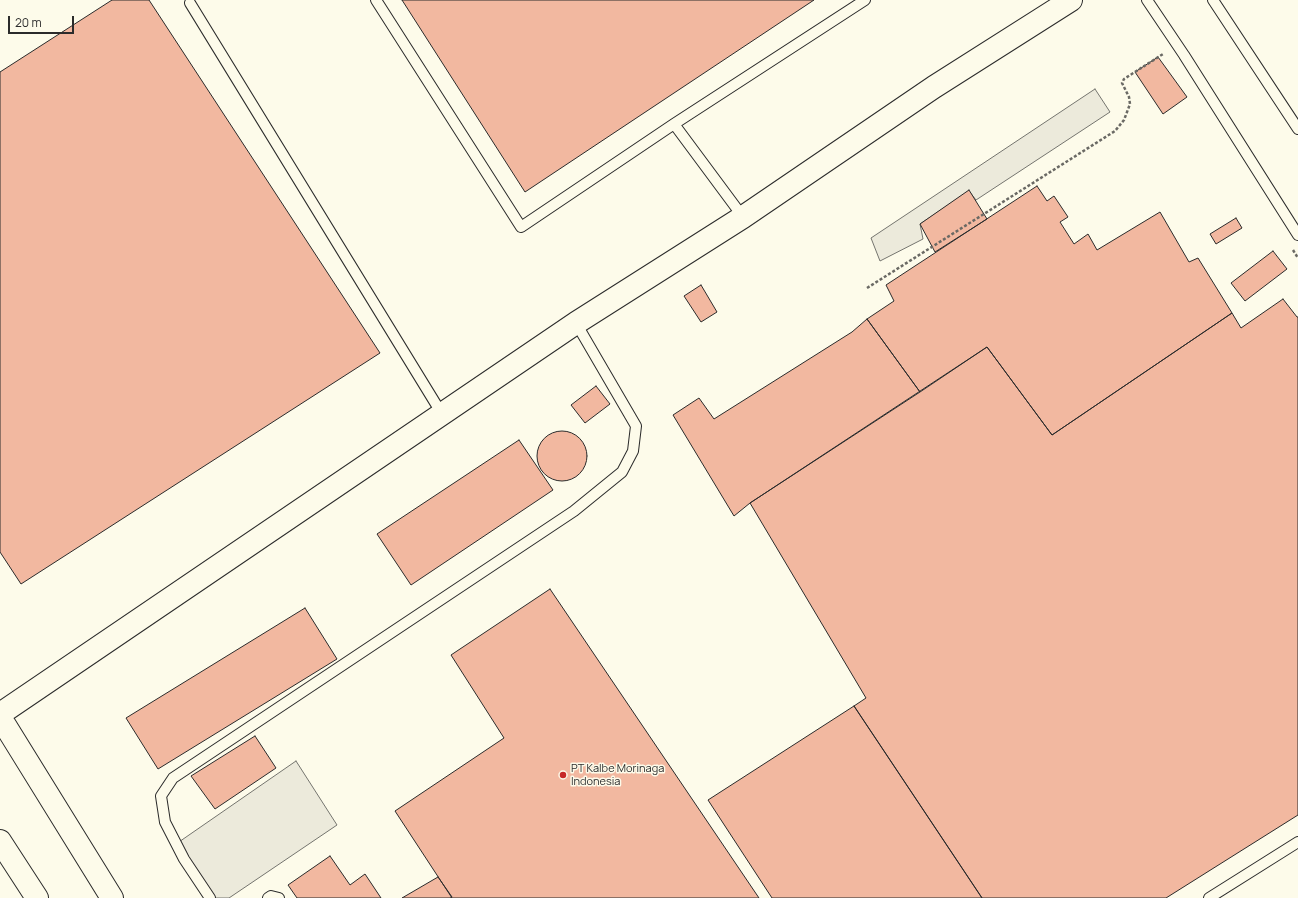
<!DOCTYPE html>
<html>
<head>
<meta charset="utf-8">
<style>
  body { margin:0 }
  #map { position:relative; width:1298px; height:898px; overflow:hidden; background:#fdfbea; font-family:Manrope,sans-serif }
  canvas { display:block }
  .scale { position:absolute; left:8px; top:16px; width:66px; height:18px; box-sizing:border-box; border:2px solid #2b2b2b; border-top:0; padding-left:5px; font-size:12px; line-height:14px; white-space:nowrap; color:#2b2b2b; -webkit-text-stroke:3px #fdfbea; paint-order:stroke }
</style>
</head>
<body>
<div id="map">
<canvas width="1298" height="898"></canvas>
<div class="scale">20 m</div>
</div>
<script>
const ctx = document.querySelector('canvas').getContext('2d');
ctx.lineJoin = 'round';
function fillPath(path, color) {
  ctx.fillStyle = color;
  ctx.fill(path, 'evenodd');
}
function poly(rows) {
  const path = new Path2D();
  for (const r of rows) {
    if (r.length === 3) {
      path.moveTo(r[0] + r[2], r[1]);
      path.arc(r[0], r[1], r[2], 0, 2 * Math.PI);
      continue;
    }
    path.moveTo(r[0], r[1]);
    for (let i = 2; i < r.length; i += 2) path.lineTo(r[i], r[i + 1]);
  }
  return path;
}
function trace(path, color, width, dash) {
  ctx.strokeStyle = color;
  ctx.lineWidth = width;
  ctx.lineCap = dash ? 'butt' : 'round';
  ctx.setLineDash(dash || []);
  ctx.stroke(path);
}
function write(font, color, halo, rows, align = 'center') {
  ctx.font = font + ' Manrope,sans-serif';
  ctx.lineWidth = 3;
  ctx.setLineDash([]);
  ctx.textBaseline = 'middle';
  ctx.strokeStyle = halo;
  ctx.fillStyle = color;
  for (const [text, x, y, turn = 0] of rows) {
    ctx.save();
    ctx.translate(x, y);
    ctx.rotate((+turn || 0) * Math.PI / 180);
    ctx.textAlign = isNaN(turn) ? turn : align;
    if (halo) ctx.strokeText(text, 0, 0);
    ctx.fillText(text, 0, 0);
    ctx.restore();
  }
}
const parking = poly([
  [1095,89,1110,112,976,200,969,191,920,224,923,239,880,261,871,238,1095,89],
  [296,761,337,825,229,898,210,898,176,844,296,761]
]);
fillPath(parking, '#eceadb');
trace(parking, '#74746e', 1);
const building = poly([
  [112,0,149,0,380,353,21,584,0,552,0,72,112,0],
  [402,0,814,0,525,192,402,0],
  [1158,57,1187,97,1163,114,1135,72,1158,57],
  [1037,186,1047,201,1054,196,1068,217,1060,222,1074,244,1088,234,1097,250,1160,212,1189,262,1198,258,1232,313,1052,435,987,347,920,392,867,319,894,301,886,285,1037,186],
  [969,190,987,219,935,252,920,224,969,190],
  [1236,218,1242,228,1216,244,1210,234,1236,218],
  [1273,251,1287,269,1245,301,1231,283,1273,251],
  [701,285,717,312,701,322,684,296,701,285],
  [1283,299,1297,317,1298,317,1298,815,1166,898,982,898,854,706,866,698,750,503,987,347,1052,435,1232,313,1241,328,1283,299],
  [867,319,920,392,750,503,734,516,673,415,699,398,714,419,852,332,867,319],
  [596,386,610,404,585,423,571,405,596,386],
  [562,456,25],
  [519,440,553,490,411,585,377,534,519,440],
  [550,589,759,898,452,898,395,811,504,738,451,655,550,589],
  [305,608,337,659,158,769,126,718,305,608],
  [854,706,982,898,772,898,708,800,854,706],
  [255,736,276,768,215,809,191,776,255,736],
  [330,856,350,885,365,874,381,898,297,898,288,885,330,856],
  [438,877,452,897,450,898,402,898,438,877]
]);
fillPath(building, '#f2b8a0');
trace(building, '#2b2b2b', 1);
const service = poly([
  [376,0,521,227,674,124,865,0],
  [1147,0,1184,55,1298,235],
  [1213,0,1298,129],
  [190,3,442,414],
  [674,124,743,217],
  [210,898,184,859,165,822,161,796,173,778,574,511,622,472,633,451,636,426,576,323],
  [268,898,271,896,279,898],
  [1209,898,1298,842]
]);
const tertiary = poly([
  [0,714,576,323,743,217,934,87,1071,0],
  [0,717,112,898],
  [0,841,37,898]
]);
trace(service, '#2b2b2b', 12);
trace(tertiary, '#2b2b2b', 24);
trace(poly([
  [1293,250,1298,258],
  [867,288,1115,131,1124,120,1130,104,1129,97,1122,83,1124,79,1163,54]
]), '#6a6964', 2.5, [3, 2]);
trace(service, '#fdfbea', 10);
trace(tertiary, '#fdfbea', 22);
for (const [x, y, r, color] of [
  [563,775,4,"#c62828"]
]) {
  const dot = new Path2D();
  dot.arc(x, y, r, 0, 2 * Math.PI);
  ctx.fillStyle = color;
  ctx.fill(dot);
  trace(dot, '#fdfbea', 1.5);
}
write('11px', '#2b2b2b', '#fdfbea', [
  ["PT Kalbe Morinaga",571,769],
  ["Indonesia",571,782]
], 'left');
</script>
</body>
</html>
